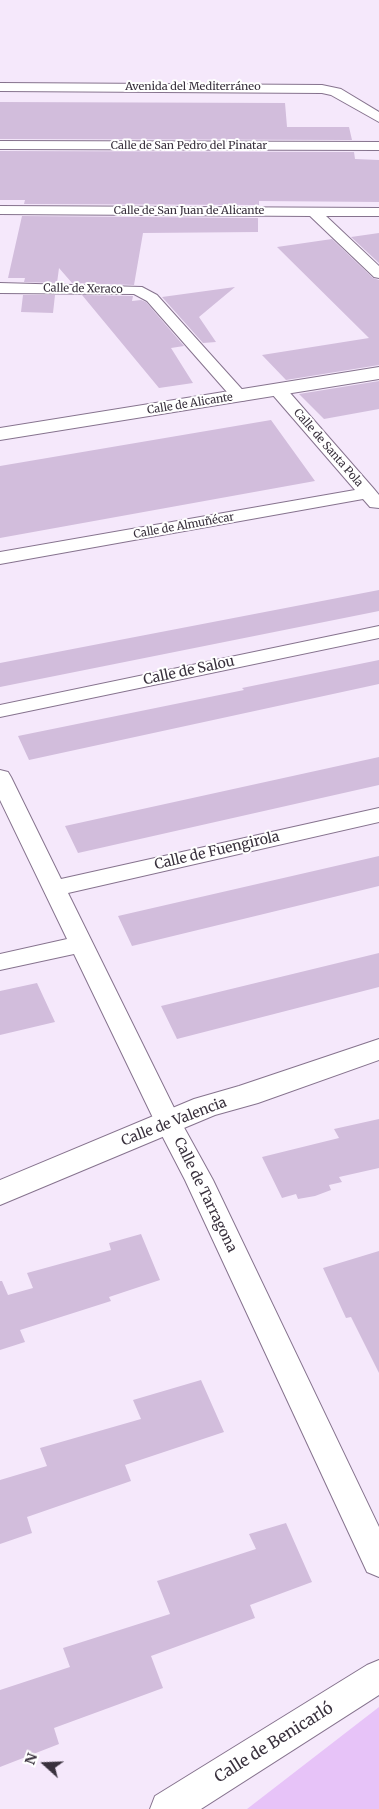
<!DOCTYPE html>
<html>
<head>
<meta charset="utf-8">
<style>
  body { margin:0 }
  #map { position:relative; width:379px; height:1809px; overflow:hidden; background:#f5e8fb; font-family:Merriweather,serif }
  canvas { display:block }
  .north { position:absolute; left:20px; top:1739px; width:50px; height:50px; -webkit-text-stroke:4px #fff; paint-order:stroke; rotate:290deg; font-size:14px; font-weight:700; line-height:20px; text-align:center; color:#39313d }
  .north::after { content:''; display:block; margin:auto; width:18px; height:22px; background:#39313d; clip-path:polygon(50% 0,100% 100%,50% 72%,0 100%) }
</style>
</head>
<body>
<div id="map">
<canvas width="379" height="1809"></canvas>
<div class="north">N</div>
</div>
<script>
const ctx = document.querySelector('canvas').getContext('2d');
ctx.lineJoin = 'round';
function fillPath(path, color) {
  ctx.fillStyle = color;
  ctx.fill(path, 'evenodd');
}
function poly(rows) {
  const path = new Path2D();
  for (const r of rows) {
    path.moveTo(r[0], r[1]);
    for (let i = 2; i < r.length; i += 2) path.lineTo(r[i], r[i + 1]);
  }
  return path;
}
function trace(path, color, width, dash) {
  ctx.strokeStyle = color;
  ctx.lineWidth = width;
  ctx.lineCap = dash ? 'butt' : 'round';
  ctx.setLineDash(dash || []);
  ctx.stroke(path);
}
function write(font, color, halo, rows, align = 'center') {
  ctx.font = font + ' Merriweather,serif';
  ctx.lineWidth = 4;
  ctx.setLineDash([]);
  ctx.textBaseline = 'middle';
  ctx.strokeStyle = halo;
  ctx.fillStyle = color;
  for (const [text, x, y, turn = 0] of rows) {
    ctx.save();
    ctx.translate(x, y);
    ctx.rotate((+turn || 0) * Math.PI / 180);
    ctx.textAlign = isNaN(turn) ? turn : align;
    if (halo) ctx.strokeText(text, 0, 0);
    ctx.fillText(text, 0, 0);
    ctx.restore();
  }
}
fillPath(poly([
  [379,1707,379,1809,247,1809]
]), '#e7c3f8');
fillPath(poly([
  [0,102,285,103,287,127,349,127,352,140,0,139],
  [0,151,354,152,355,159,379,160,379,202,259,201,259,205,24,204,25,200,0,200],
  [22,216,258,218,258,232,143,233,134,285,72,283,59,268,57,283,24,282,25,278,8,278],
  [379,233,379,263,351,237],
  [332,239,373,278,379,280,379,365,286,380,262,355,369,338,277,247],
  [235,287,199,317,216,342,203,343,162,297],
  [23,295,55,295,53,313,21,312],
  [82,295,133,296,132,301,141,300,146,302,184,346,171,348,193,383,159,388],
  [379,381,379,409,324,419,299,394],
  [271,420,315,481,0,538,0,466],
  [379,590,379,611,0,687,0,663],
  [379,660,379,684,29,760,18,736,244,690,242,688],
  [379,757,379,785,78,853,65,826],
  [379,856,379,886,132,946,118,916],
  [379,953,379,987,177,1039,161,1006],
  [37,983,55,1022,0,1035,0,991],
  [379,1119,379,1168,339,1177,342,1182,329,1185,331,1190,315,1196,298,1199,296,1194,282,1198,262,1157,339,1138,334,1129],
  [141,1234,160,1280,109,1297,111,1301,20,1330,25,1342,0,1350,0,1281,2,1281,8,1295,33,1288,27,1273,111,1250,109,1243],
  [379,1251,379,1373,351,1317,346,1318,323,1268],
  [201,1380,224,1432,125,1465,131,1481,27,1517,32,1533,0,1544,0,1480,47,1466,40,1448,141,1419,133,1400],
  [286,1523,312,1582,250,1605,255,1618,151,1656,163,1688,54,1728,59,1744,0,1767,0,1690,70,1667,63,1648,170,1614,157,1581,256,1549,249,1534]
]), '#d2bddc');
const street = poly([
  [0,141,379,142,379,150,0,149,0,141],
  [0,206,379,208,379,216,326,216,379,266,379,278,374,277,310,216,0,214,0,206],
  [0,283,142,287,157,295,248,396,246,400,240,401,234,400,147,301,134,294,0,293,0,283],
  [278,385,284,386,374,489,379,495,379,508,370,507,363,499,0,564,0,552,355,490,272,394,270,390,272,386,278,385],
  [379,626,379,638,0,717,0,705,379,626],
  [0,770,8,772,11,777,61,879,379,808,379,822,68,893,181,1122,213,1180,379,1527,379,1577,367,1572,185,1180,155,1122,74,954,0,970,0,954,67,939,0,800,0,770],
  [379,1660,379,1695,201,1809,150,1809,155,1796,367,1665,379,1660]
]);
const secondary = poly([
  [0,83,322,85,341,89,379,112,379,122,331,95,322,93,0,91,0,83],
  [379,367,379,379,0,440,0,428,379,367],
  [379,1039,379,1060,258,1103,215,1115,0,1205,0,1180,194,1099,239,1086,379,1039]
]);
trace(street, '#86738e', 2);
trace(secondary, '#86738e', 2);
fillPath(street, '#fff');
fillPath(secondary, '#fff');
write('11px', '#39313d', '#fff', [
  ["Avenida del Mediterráneo",193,87],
  ["Calle de San Pedro del Pinatar",189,146],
  ["Calle de San Juan de Alicante",189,211],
  ["Calle de Xeraco",83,289,1],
  ["Calle de Alicante",190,404,-9],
  ["Calle de Santa Pola",328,448,49],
  ["Calle de Almuñécar",184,526,-10]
]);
write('14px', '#39313d', '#fff', [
  ["Calle de Salou",189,671,-12],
  ["Calle de Fuengirola",217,851,-13],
  ["Calle de Valencia",174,1122,-21],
  ["Calle de Tarragona",205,1195,64]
]);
write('16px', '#39313d', '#fff', [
  ["Calle de Benicarló",274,1743,-32]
]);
</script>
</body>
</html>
